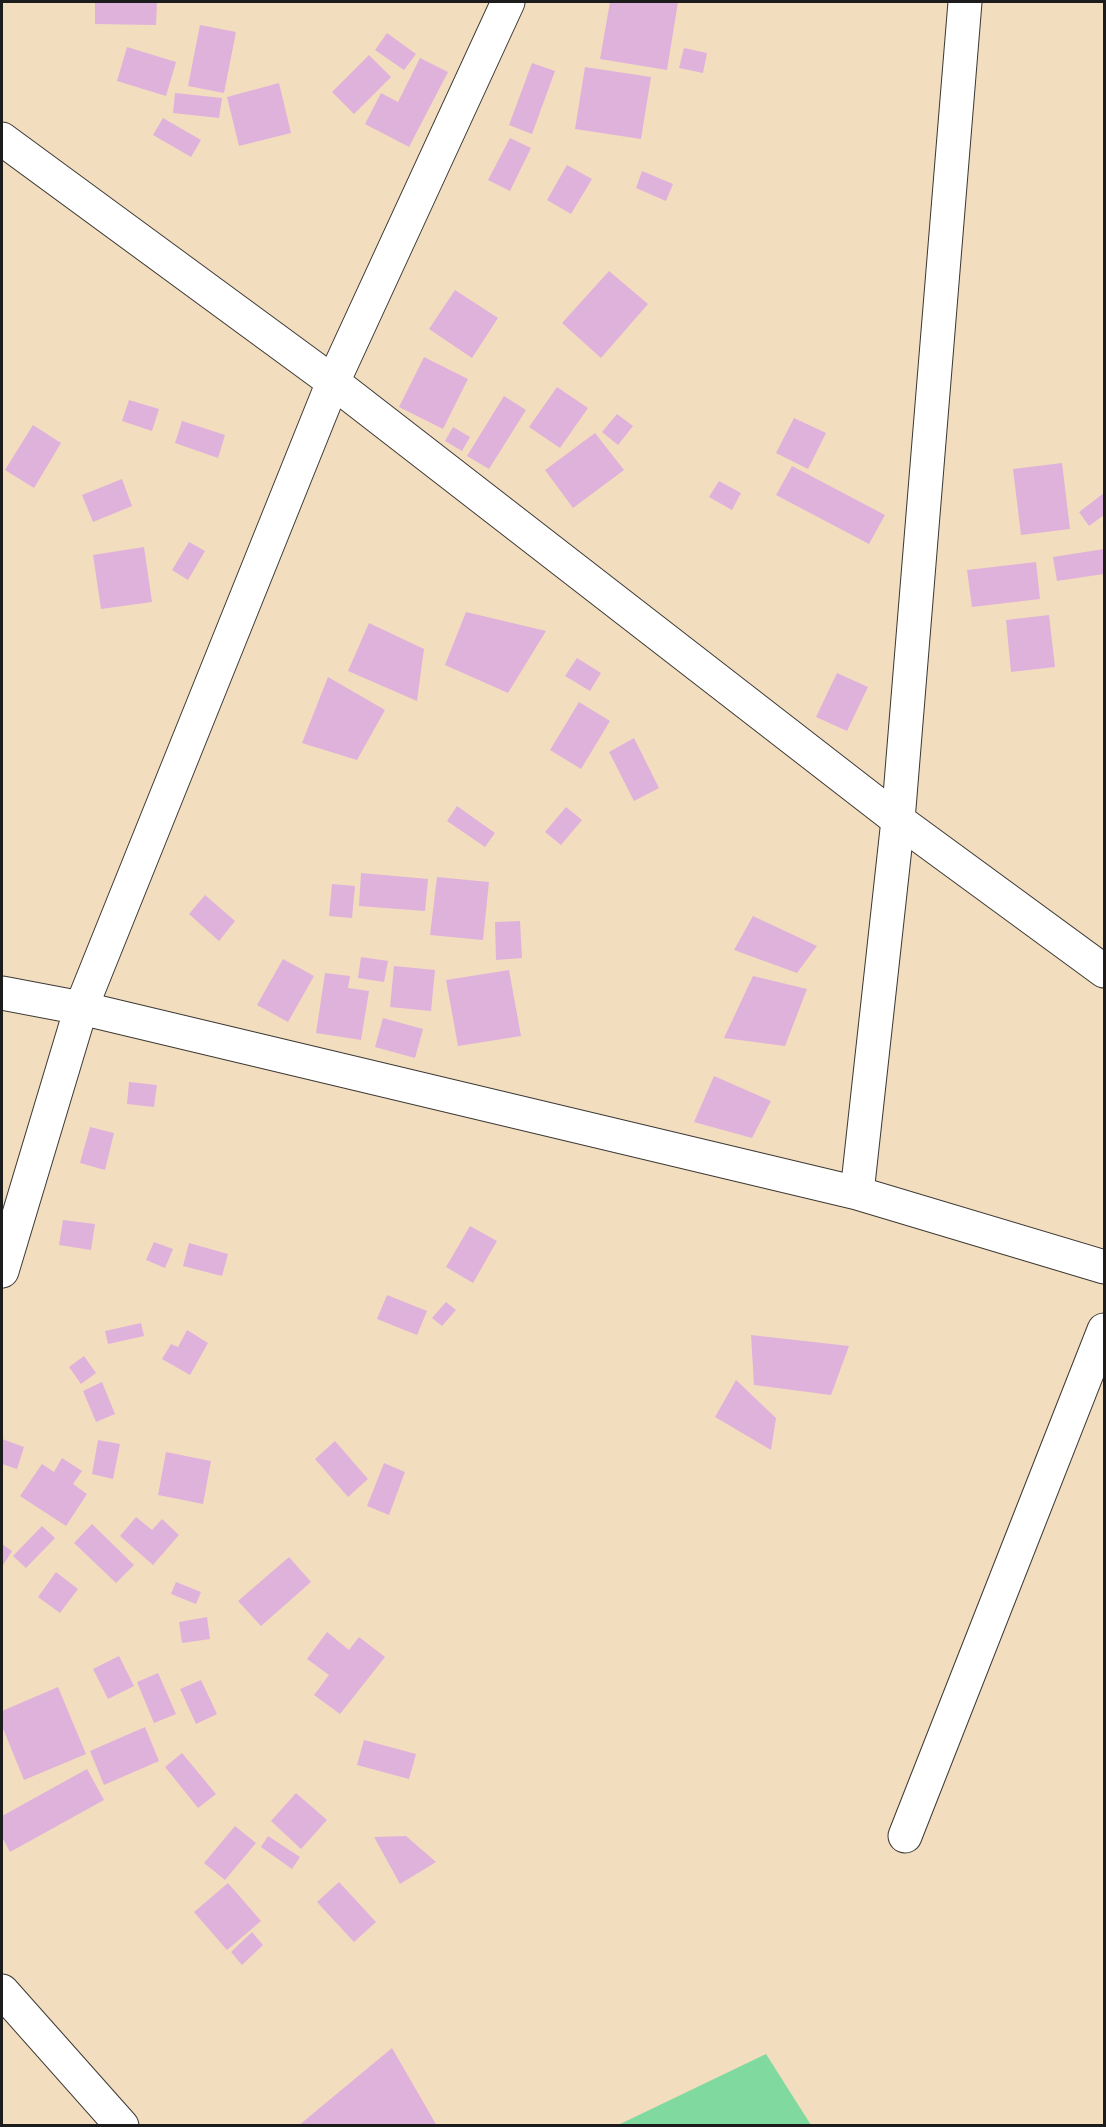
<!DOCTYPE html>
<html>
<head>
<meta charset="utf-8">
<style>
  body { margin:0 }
  #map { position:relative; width:1106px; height:2127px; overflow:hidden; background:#f3ddbf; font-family:Pangolin,sans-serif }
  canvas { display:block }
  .frame { position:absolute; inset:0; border:3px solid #1c1c1c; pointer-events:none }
</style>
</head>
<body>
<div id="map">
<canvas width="1106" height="2127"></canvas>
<div class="frame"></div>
</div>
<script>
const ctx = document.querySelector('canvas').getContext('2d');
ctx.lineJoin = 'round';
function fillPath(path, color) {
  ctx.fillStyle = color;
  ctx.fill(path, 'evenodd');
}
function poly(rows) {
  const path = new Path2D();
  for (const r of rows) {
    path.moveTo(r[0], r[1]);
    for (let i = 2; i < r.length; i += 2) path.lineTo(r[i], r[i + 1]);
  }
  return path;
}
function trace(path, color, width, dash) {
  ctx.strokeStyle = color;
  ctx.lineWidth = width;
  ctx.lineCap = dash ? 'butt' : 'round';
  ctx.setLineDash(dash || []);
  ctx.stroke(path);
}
fillPath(poly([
  [766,2054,811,2125,618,2125]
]), '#80daa0');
fillPath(poly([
  [95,2,157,2,156,25,95,24],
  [610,2,678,2,667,70,600,59],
  [200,25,236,32,224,93,188,86],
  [387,33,416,54,404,70,375,50],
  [127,47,176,62,166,96,117,81],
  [684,48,707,53,703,73,679,68],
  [369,55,391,77,354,114,332,92],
  [420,58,448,72,409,147,365,124,381,93,398,102],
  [532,63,555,71,532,134,509,125],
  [585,67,651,77,641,139,575,129],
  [279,83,291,133,239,146,227,97],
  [175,93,222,98,219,118,173,113],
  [163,118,201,140,191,157,153,135],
  [510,138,531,148,510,191,488,180],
  [567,165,592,179,571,214,547,200],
  [642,171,673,184,666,201,636,188],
  [609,271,648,304,601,358,562,323],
  [455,290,498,318,472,358,429,329],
  [424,357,468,379,443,429,399,407],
  [557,387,588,408,560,448,529,427],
  [504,396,526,410,489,469,467,456],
  [129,400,159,409,152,431,122,421],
  [617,414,633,426,618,445,602,432],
  [794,418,826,433,808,469,776,453],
  [182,421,225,435,218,458,175,443],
  [33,425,61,443,34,488,5,470],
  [453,427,470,437,462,451,445,441],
  [595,433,624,470,573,508,545,470],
  [1062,463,1070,529,1021,535,1013,469],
  [792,466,885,515,869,544,776,495],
  [122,479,132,506,93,522,82,495],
  [719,481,741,493,732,510,709,497],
  [1104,493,1104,515,1089,526,1079,512],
  [189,542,205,551,188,580,172,570],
  [144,547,152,602,101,609,93,555],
  [1104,549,1104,574,1057,581,1053,557],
  [1036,562,1040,599,972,607,967,570],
  [466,612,546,631,508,693,445,665],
  [1049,615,1055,667,1011,672,1006,620],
  [369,623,424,649,417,701,348,671],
  [577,658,601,673,590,691,565,676],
  [837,673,868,687,847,731,816,717],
  [328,677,385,710,357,760,302,743],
  [579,702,610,721,581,769,550,750],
  [634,738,659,788,634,801,609,752],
  [457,806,495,833,485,847,447,821],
  [566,807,582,820,561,845,545,832],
  [361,873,428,879,425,911,359,906],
  [437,877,489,882,483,940,430,935],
  [332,884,355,886,352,918,329,916],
  [205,895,235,921,219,941,189,914],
  [753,916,817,946,797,973,734,950],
  [520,921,522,958,496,960,495,922],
  [361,957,388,961,384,982,358,978],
  [283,959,314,976,288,1022,257,1005],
  [394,966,435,970,431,1011,390,1007],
  [509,970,521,1036,458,1046,446,980],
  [325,973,350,976,348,988,369,991,361,1040,316,1033],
  [753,976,807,989,785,1046,724,1038],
  [383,1018,423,1029,415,1058,375,1047],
  [714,1076,771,1101,752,1138,694,1122],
  [129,1082,157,1085,154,1107,127,1104],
  [90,1127,114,1133,105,1170,80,1163],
  [63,1220,95,1224,91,1250,59,1245],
  [470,1226,497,1241,473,1283,446,1267],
  [154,1242,173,1249,165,1268,146,1260],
  [189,1243,228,1254,222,1276,183,1266],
  [387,1295,427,1311,417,1335,377,1319],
  [446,1302,456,1310,442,1326,432,1318],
  [141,1323,144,1336,108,1344,105,1331],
  [187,1330,208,1343,190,1375,162,1359,171,1344,178,1347],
  [751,1335,849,1346,831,1395,754,1385],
  [84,1356,96,1373,81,1384,69,1367],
  [736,1380,776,1418,771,1450,715,1417],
  [102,1382,115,1414,96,1422,83,1391],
  [2,1439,24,1447,17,1469,2,1464],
  [98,1440,120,1444,113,1479,92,1474],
  [335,1441,368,1479,348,1497,315,1459],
  [166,1452,211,1461,203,1504,158,1495],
  [62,1458,82,1471,73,1484,87,1494,66,1526,20,1496,42,1464,54,1472],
  [384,1463,405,1472,389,1515,367,1506],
  [136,1517,152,1530,162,1519,179,1535,153,1565,120,1536],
  [92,1524,134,1565,116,1583,74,1543],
  [42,1526,55,1538,26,1568,13,1556],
  [2,1544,12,1551,2,1567],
  [289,1557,311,1582,261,1626,238,1601],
  [56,1572,78,1589,60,1613,38,1597],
  [176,1582,201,1592,196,1604,171,1594],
  [207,1617,210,1639,182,1643,179,1622],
  [327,1632,349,1650,359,1637,385,1657,340,1714,314,1695,329,1675,307,1659],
  [119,1656,134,1686,108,1699,93,1669],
  [158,1673,176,1714,154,1723,137,1682],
  [201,1680,217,1714,196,1724,180,1689],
  [58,1687,86,1754,24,1780,2,1726,2,1711],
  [145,1727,159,1761,104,1785,90,1751],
  [364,1740,416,1754,409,1779,357,1765],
  [182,1753,216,1794,198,1808,165,1767],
  [87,1769,104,1800,10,1852,2,1837,2,1816],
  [296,1793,327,1820,301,1849,271,1821],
  [235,1826,256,1843,225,1880,204,1863],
  [268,1836,300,1857,292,1869,261,1847],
  [406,1836,436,1862,400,1884,374,1837],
  [339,1882,376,1922,354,1942,317,1902],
  [228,1883,261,1921,227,1950,194,1912],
  [252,1932,263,1945,242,1965,231,1952],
  [392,2048,437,2126,298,2126]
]), '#dfb2db');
const minor = poly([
  [2,139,333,382,898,820,1104,971],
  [2,993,81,1008,857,1193,1104,1267],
  [857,1193,898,820,965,2],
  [2,1271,81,1008,333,382,508,2],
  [905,1836,1104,1330],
  [2,1991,122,2126]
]);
trace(minor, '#3c3934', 35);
trace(minor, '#fff', 33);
</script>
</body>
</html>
